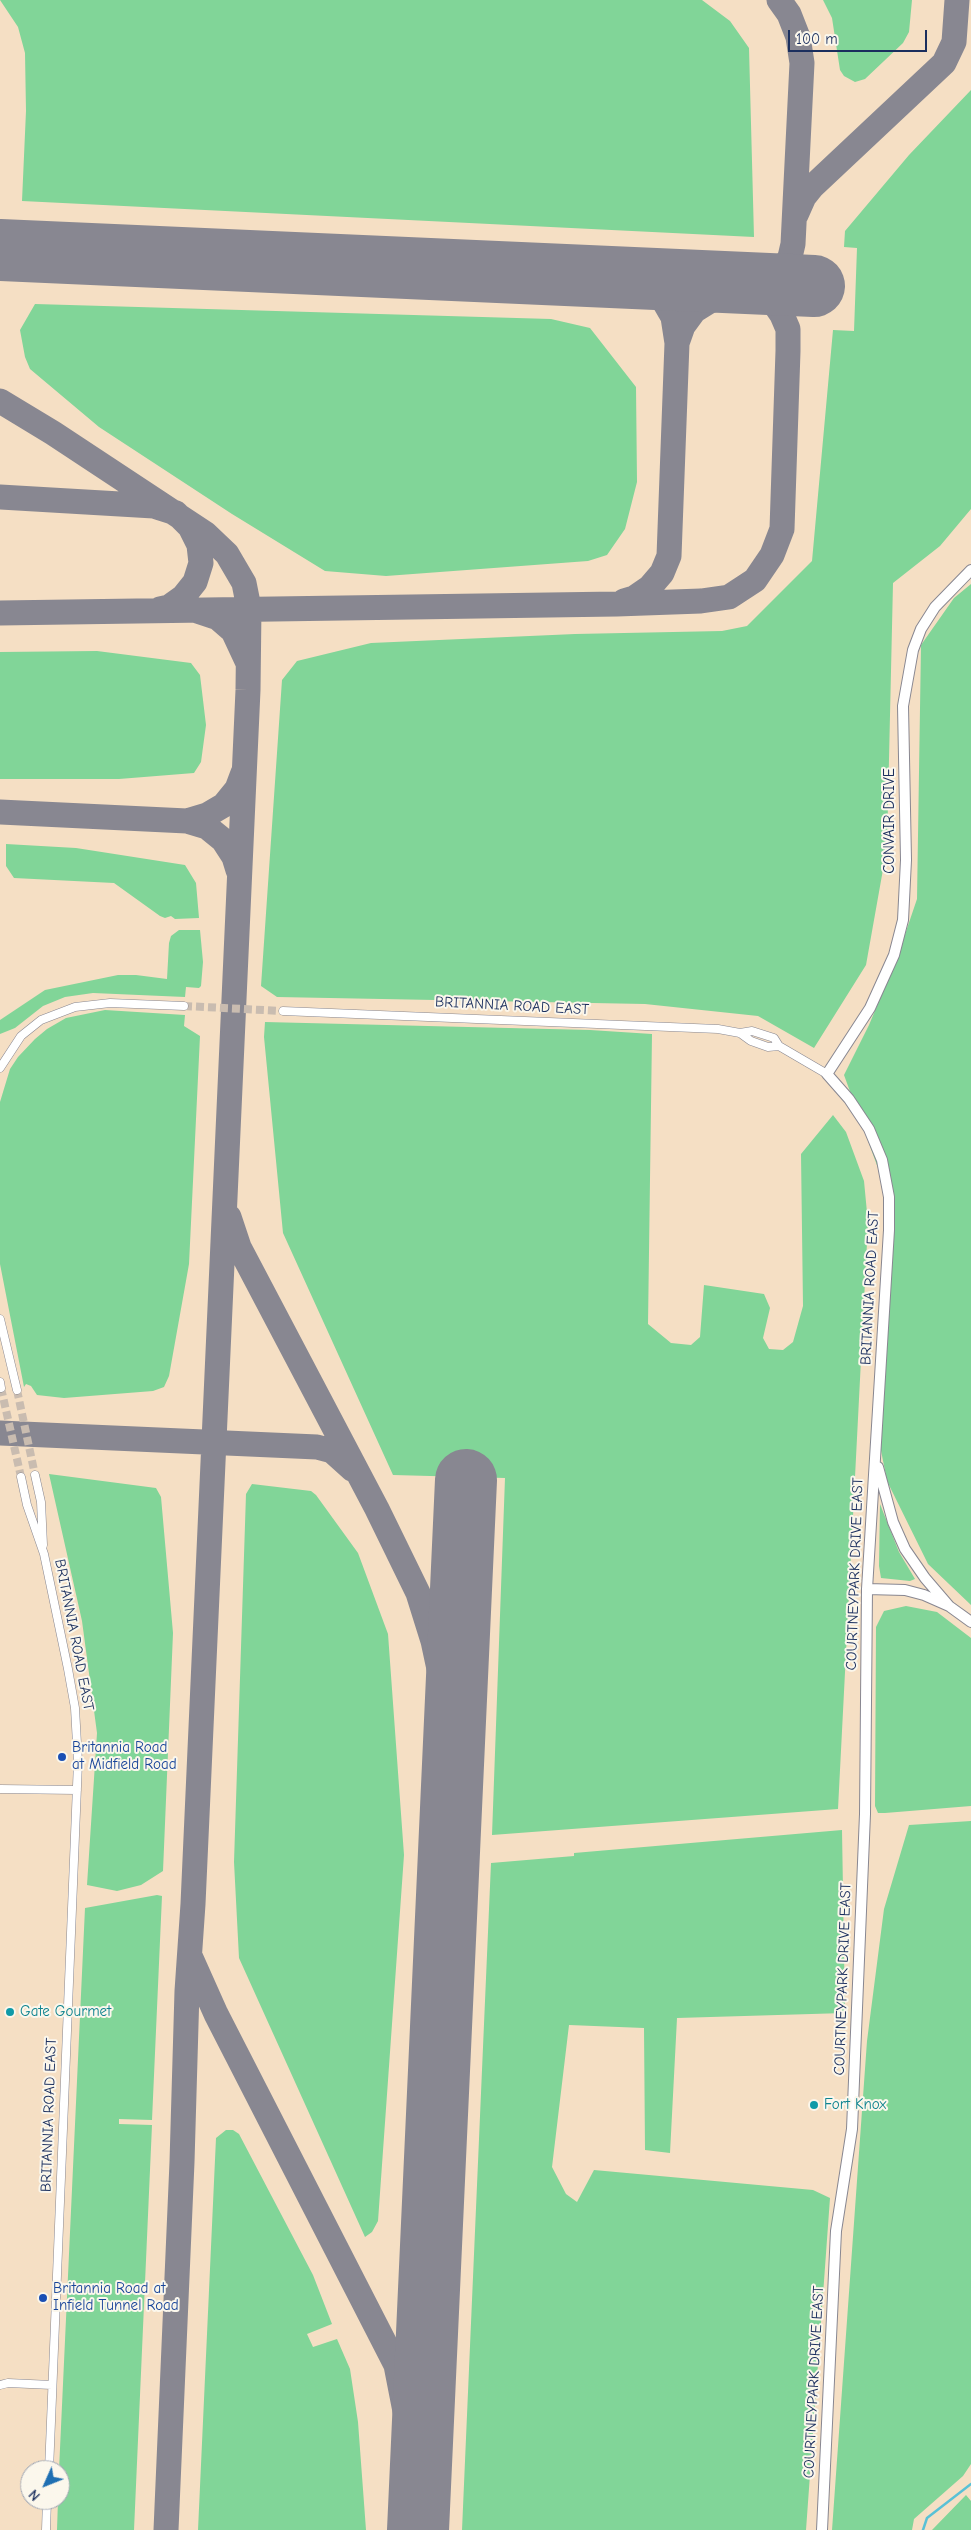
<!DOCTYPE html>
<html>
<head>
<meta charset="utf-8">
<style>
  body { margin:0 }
  #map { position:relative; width:971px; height:2530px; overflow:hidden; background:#f5dfc4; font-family:"Comic Neue",sans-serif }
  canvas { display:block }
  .north { position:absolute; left:20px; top:2460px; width:50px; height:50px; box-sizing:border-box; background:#fbf7ec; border:1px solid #a1a7b3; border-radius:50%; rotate:226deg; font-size:14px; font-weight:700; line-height:20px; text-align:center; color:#1b2f5e }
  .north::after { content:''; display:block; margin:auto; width:18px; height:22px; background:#1f6fb2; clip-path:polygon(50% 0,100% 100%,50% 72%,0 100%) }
  .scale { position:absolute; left:788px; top:30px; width:139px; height:22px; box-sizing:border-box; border:2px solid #1b2f5e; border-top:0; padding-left:6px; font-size:15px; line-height:18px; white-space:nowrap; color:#1b2f5e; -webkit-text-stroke:4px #fbf7ec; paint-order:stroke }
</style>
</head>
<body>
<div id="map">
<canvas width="971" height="2530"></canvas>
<div class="north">N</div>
<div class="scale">100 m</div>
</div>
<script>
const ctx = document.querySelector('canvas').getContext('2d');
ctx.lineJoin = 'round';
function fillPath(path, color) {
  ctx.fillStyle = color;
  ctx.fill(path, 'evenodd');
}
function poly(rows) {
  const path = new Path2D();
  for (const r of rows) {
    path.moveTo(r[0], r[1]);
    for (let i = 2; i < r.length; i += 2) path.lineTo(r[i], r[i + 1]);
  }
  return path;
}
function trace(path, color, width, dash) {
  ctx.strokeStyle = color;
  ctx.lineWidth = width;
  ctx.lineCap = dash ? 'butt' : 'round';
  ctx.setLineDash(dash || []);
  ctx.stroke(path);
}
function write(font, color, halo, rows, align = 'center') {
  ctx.font = font + ' "Comic Neue",sans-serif';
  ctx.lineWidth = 4;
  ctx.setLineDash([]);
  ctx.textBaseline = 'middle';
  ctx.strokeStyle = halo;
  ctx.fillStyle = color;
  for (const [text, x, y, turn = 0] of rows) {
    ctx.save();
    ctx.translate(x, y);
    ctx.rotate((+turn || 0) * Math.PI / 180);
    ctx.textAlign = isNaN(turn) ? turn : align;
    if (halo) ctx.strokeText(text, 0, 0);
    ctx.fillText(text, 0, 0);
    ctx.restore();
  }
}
fillPath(poly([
  [0,0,702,0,730,21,749,48,754,237,22,201,26,111,25,53,18,27],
  [823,0,912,0,909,32,903,43,865,79,855,82,844,76,840,70,832,18],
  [971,90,971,509,940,546,893,583,887,847,866,965,814,1048,758,1016,645,1004,277,997,261,986,282,680,297,661,371,643,575,634,722,631,747,626,812,561,833,330,854,331,857,248,844,247,845,231,909,155],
  [35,304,551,319,590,328,636,387,637,482,625,529,607,555,588,561,386,576,325,571,232,514,99,427,30,369,25,357,20,330],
  [971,584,971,1605,928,1564,887,1481,876,1425,890,1201,844,1075,869,1025,897,958,917,899,921,645,954,598],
  [97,651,191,663,200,675,206,725,201,762,194,773,119,779,0,779,0,652],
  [6,844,76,848,185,865,196,883,199,918,175,919,171,916,165,918,160,916,114,883,14,878,6,866],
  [179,930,200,930,203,962,201,986,199,988,186,987,185,997,93,993,65,997,43,1006,15,1028,0,1034,0,1020,45,990,118,975,136,975,167,979,169,943,171,936],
  [105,1010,185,1015,184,1026,200,1036,189,1264,169,1376,164,1387,153,1391,64,1398,37,1395,31,1386,26,1384,24,1387,0,1264,0,1102,10,1069,18,1057,35,1039,47,1029,66,1018],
  [265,1022,590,1030,652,1034,648,1324,671,1343,691,1345,700,1337,704,1285,764,1294,770,1308,763,1338,769,1349,783,1350,793,1342,803,1306,801,1154,833,1115,846,1132,864,1181,868,1223,838,1809,492,1835,505,1478,393,1475,283,1233,264,1037],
  [49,1474,156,1488,161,1497,173,1633,163,1871,141,1885,117,1891,87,1885,97,1733,82,1621],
  [252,1484,311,1491,316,1495,358,1553,388,1634,404,1855,378,2221,372,2232,365,2237,239,1958,234,1862,246,1494],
  [880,1504,899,1552,915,1579,910,1581,881,1578,879,1566],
  [906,1606,937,1612,971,1638,971,1806,885,1813,878,1813,875,1806,876,1627,884,1611],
  [971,1821,971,2464,963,2476,914,2519,912,2530,832,2530,867,2041,884,1909,909,1825],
  [842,1830,845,2013,677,2018,670,2153,645,2150,644,2028,569,2025,552,2167,566,2194,577,2202,594,2170,813,2190,830,2198,806,2530,462,2530,491,1863,574,1856,574,1853],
  [157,1895,162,1896,152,2120,119,2119,119,2124,152,2125,134,2530,57,2530,58,2500,60,2500,59,2470,85,1908],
  [226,2130,233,2130,239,2134,313,2275,332,2324,307,2334,313,2347,337,2339,350,2369,358,2422,366,2530,198,2530,216,2138],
  [966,2495,971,2501,971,2530,932,2530]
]), '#81d598');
trace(poly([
  [923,2530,927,2518,971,2484]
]), '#59c1d6', 2.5);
trace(poly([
  [796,215,804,197,812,187,944,63,954,42,957,0],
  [0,265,8,259,28,251],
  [677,343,683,326,694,311,710,301,727,296,762,294,773,286,790,257,793,244,802,63,798,37,789,14,779,0],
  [0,401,53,433,206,534,227,554,244,583,249,608,248,690,193,1904,187,1991,182,2162,166,2530],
  [0,497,154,506,176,513,190,527,199,545,201,563,195,582,183,597,169,607,160,609],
  [624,601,634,598,650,587,662,573,669,556,677,343,673,317,662,298,645,285,627,277],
  [197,611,218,618,233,631,247,661],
  [0,613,617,604,701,601,729,597,755,580,772,555,782,529,788,351,788,329,782,315,773,302,749,286,736,282],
  [0,812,187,821,207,815,224,805,237,789,243,773],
  [187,821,207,827,223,840,234,857,238,870],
  [229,1217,239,1247,377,1509,418,1593,433,1641,442,1683,452,1762],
  [0,1433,317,1447,332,1451,352,1469],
  [191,1958,216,2014,396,2365,412,2447,419,2516]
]), '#888791', 25);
trace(poly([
  [0,250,814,286],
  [418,2530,466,1480]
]), '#888791', 62);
trace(poly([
  [184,1006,283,1011],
  [1,1388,21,1477],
  [17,1390,35,1475]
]), '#c9bcb0', 8, [8, 4]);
const minor = poly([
  [283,1011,718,1029,740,1033,751,1041,768,1047,779,1046],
  [740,1033,752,1031,774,1038,779,1046,827,1074],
  [0,1068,21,1036,41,1020,75,1007,110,1003,184,1006],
  [0,1319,17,1390],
  [0,1382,1,1388],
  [35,1475,41,1502,43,1545],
  [21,1477,27,1505,44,1554,68,1669,75,1708,78,1762,49,2470],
  [0,1789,77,1790],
  [0,2385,8,2383,52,2385],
  [46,2530,47,2500]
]);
const tertiary = poly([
  [878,1467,893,1522,905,1549,925,1578,949,1606],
  [867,1589,905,1590,924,1595,949,1606,971,1622],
  [822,2530,836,2231,852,2129,865,1814,867,1589,889,1230,889,1197,882,1160,869,1129,849,1099,827,1074,870,1008,894,955,903,920,906,860,903,706,913,650,921,629,935,607,971,570]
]);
trace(minor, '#888791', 9);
trace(tertiary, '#888791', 12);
trace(minor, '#fff', 8);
trace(tertiary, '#fff', 10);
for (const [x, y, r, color] of [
  [62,1757,5,"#1a4fb4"],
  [10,2012,5,"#0f9aa8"],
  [814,2105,5,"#0f9aa8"],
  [43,2298,5,"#1a4fb4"]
]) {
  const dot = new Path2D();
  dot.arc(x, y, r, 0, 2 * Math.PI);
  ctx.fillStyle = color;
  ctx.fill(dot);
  trace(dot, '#fbf7ec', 2);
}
write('15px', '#1b2f5e', '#fbf7ec', [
  ["CONVAIR DRIVE",890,821,-90],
  ["BRITANNIA ROAD EAST",512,1006,3],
  ["BRITANNIA ROAD EAST",870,1288,-87],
  ["COURTNEYPARK DRIVE EAST",855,1574,-88],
  ["BRITANNIA ROAD EAST",74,1635,79],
  ["COURTNEYPARK DRIVE EAST",843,1979,-88],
  ["BRITANNIA ROAD EAST",49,2115,-88],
  ["COURTNEYPARK DRIVE EAST",814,2382,-87]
]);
write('15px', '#164399', '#fbf7ec', [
  ["Britannia Road",72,1748],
  ["at Midfield Road",72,1765],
  ["Britannia Road at",53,2289],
  ["Infield Tunnel Road",53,2306]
], 'left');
write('15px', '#0d838f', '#fbf7ec', [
  ["Gate Gourmet",20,2012],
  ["Fort Knox",824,2105]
], 'left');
</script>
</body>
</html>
